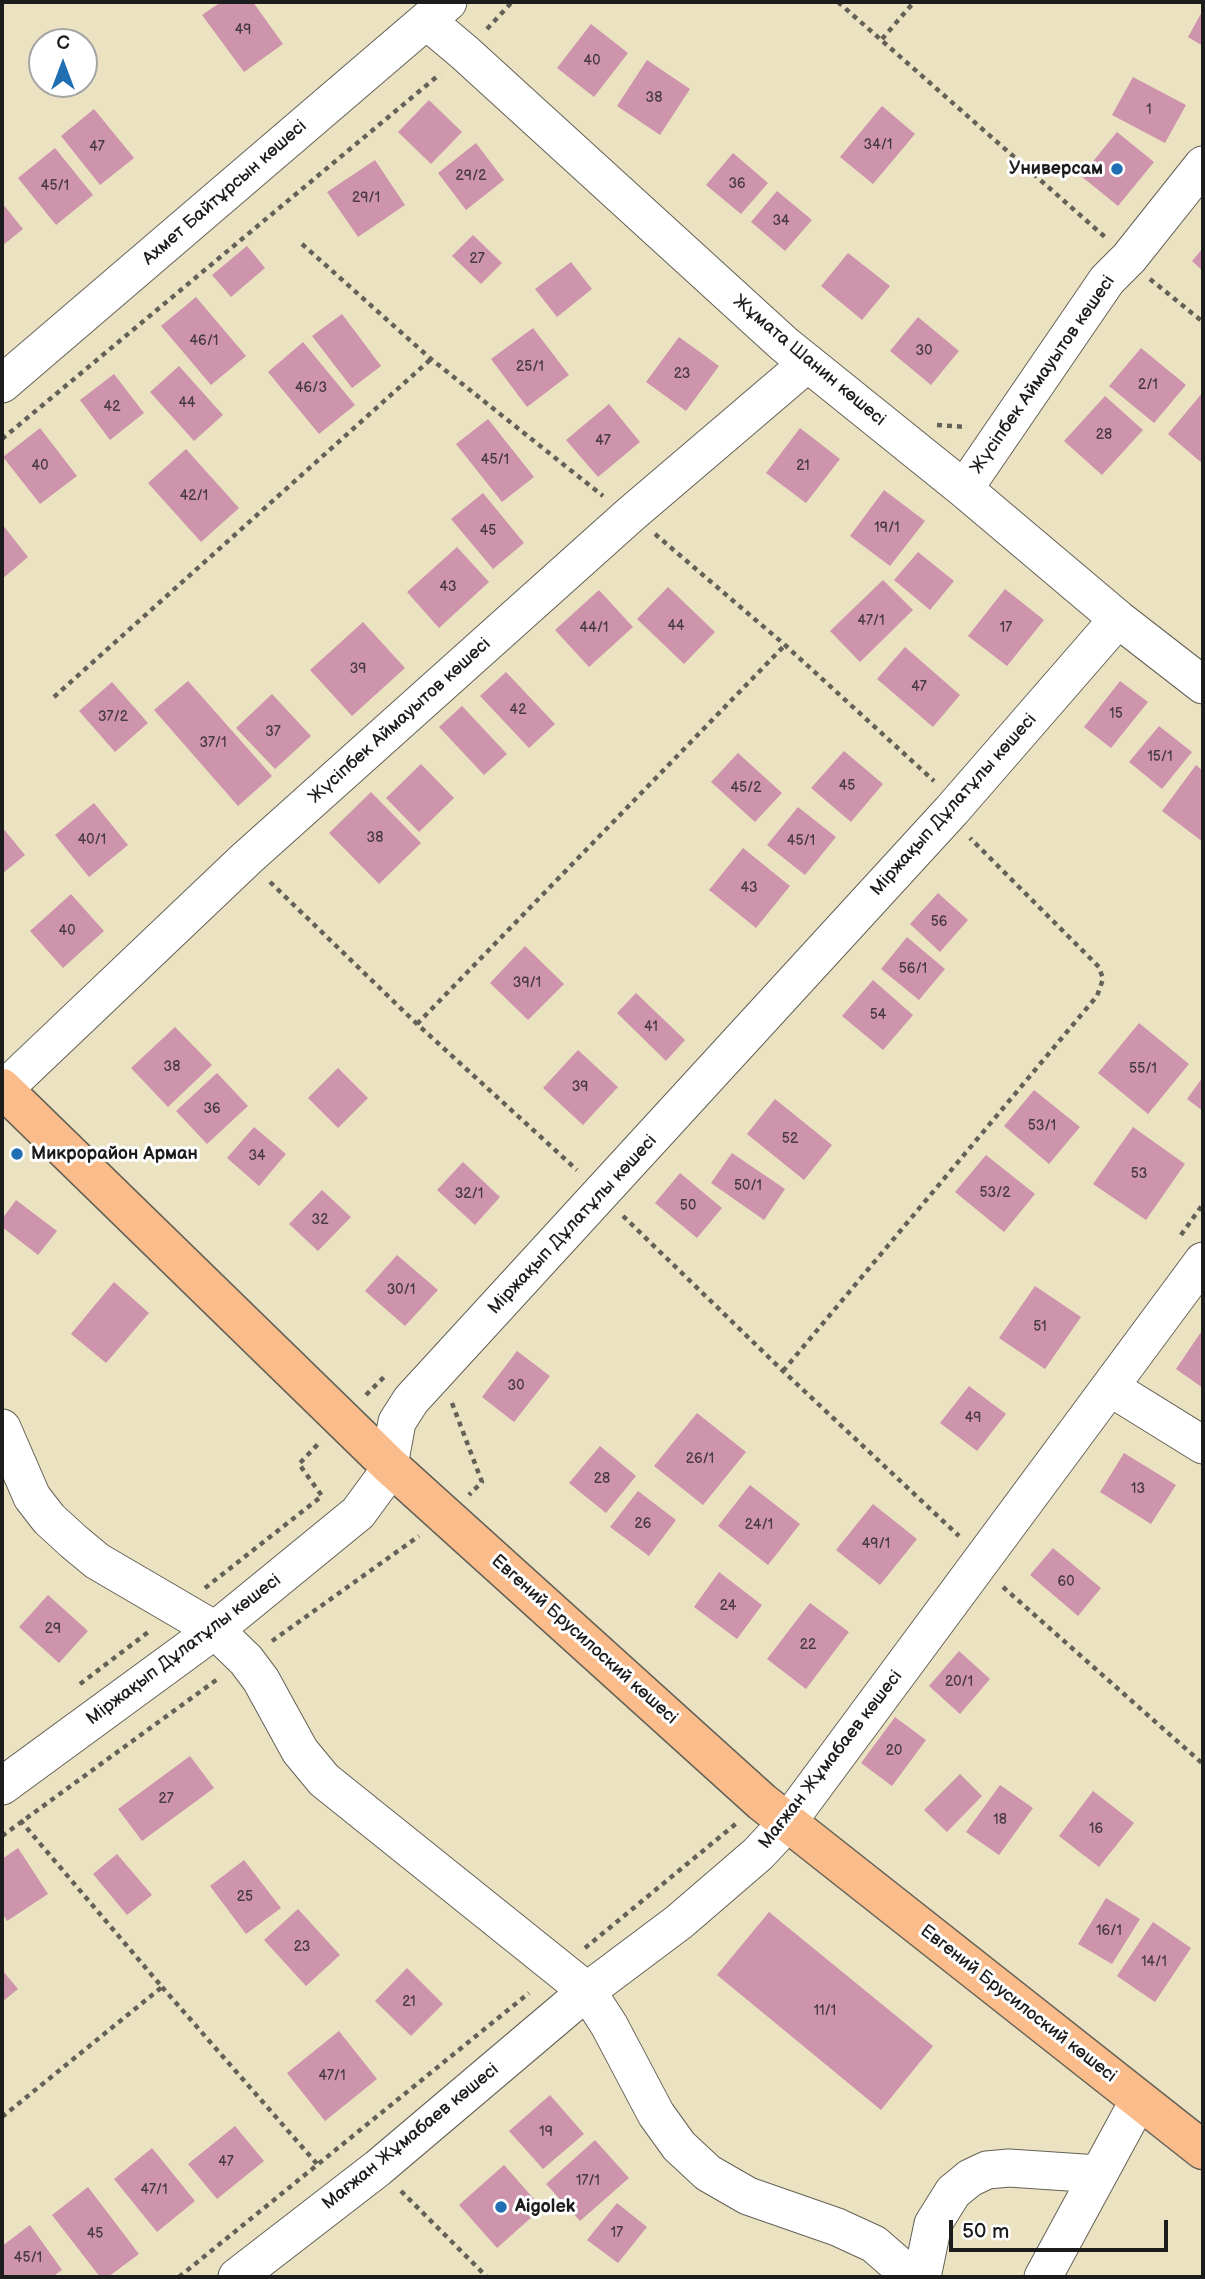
<!DOCTYPE html>
<html>
<head>
<meta charset="utf-8">
<style>
  body { margin:0 }
  #map { position:relative; width:1205px; height:2279px; overflow:hidden; background:#ebe2c2; font-family:"Balsamiq Sans",sans-serif }
  canvas { display:block }
  .frame { position:absolute; inset:0; border:4px solid #1c1c1c; pointer-events:none }
  .north { position:absolute; left:28px; top:28px; width:70px; height:70px; box-sizing:border-box; background:#fff; border:2px solid #a4a4a4; border-radius:50%; rotate:0deg; font-size:19px; font-weight:700; line-height:28px; text-align:center; color:#1c1c1c }
  .north::after { content:''; display:block; margin:auto; width:24px; height:32px; background:#1f6fb2; clip-path:polygon(50% 0,100% 100%,50% 72%,0 100%) }
  .scale { position:absolute; left:949px; top:2220px; width:219px; height:32px; box-sizing:border-box; border:4px solid #1c1c1c; border-top:0; padding-left:9px; font-size:21px; line-height:24px; white-space:nowrap; color:#1c1c1c; -webkit-text-stroke:5px #fff; paint-order:stroke }
</style>
</head>
<body>
<div id="map">
<canvas width="1205" height="2279"></canvas>
<div class="frame"></div>
<div class="north">С</div>
<div class="scale">50 m</div>
</div>
<script>
const ctx = document.querySelector('canvas').getContext('2d');
ctx.lineJoin = 'round';
function fillPath(path, color) {
  ctx.fillStyle = color;
  ctx.fill(path, 'evenodd');
}
function poly(rows) {
  const path = new Path2D();
  for (const r of rows) {
    path.moveTo(r[0], r[1]);
    for (let i = 2; i < r.length; i += 2) path.lineTo(r[i], r[i + 1]);
  }
  return path;
}
function trace(path, color, width, dash) {
  ctx.strokeStyle = color;
  ctx.lineWidth = width;
  ctx.lineCap = dash ? 'butt' : 'round';
  ctx.setLineDash(dash || []);
  ctx.stroke(path);
}
function write(font, color, halo, rows, align = 'center') {
  ctx.font = font + ' "Balsamiq Sans",sans-serif';
  ctx.lineWidth = 6;
  ctx.setLineDash([]);
  ctx.textBaseline = 'middle';
  ctx.strokeStyle = halo;
  ctx.fillStyle = color;
  for (const [text, x, y, turn = 0] of rows) {
    ctx.save();
    ctx.translate(x, y);
    ctx.rotate((+turn || 0) * Math.PI / 180);
    ctx.textAlign = isNaN(turn) ? turn : align;
    if (halo) ctx.strokeText(text, 0, 0);
    ctx.fillText(text, 0, 0);
    ctx.restore();
  }
}
fillPath(poly([
  [221,2,253,2,283,44,244,72,202,15],
  [1203,10,1203,46,1188,37],
  [591,24,628,53,594,97,557,68],
  [647,60,690,89,660,135,617,106],
  [1133,77,1186,105,1165,143,1112,115],
  [429,100,462,132,431,164,398,132],
  [882,106,915,134,873,184,840,157],
  [94,109,134,158,100,185,61,136],
  [1117,132,1154,162,1118,206,1081,176],
  [476,143,504,180,466,210,438,173],
  [55,148,93,195,56,225,18,178],
  [733,153,768,183,741,214,706,185],
  [375,160,405,205,358,237,327,192],
  [777,191,812,220,785,251,751,222],
  [2,203,23,229,2,246],
  [473,235,502,263,481,284,452,256],
  [247,246,265,268,231,297,212,275],
  [1203,248,1203,271,1192,261],
  [848,253,890,286,862,320,821,286],
  [571,262,592,289,557,317,535,289],
  [196,297,246,356,211,385,161,326],
  [342,314,381,366,352,388,312,336],
  [918,317,959,351,931,385,890,351],
  [533,328,569,375,527,407,491,359],
  [679,337,719,366,686,411,646,382],
  [303,342,355,405,319,434,268,372],
  [1141,348,1186,385,1154,423,1109,386],
  [179,366,223,415,194,441,150,392],
  [114,374,144,413,110,440,80,400],
  [1203,392,1203,464,1168,434],
  [1105,396,1143,430,1102,475,1064,441],
  [609,404,640,442,598,477,566,440],
  [488,419,534,477,502,502,456,444],
  [40,428,77,476,40,504,3,457],
  [800,428,840,459,806,503,766,473],
  [186,449,239,508,201,542,148,483],
  [884,490,925,521,890,566,850,536],
  [483,493,524,543,493,569,451,519],
  [2,524,28,557,2,579],
  [457,547,489,582,439,628,407,592],
  [918,552,954,581,930,610,894,580],
  [883,580,913,610,860,662,830,631],
  [668,587,715,632,684,664,637,619],
  [1005,589,1044,620,1007,666,968,636],
  [599,590,633,627,589,667,555,630],
  [363,622,405,668,352,716,310,670],
  [905,647,960,695,933,727,877,679],
  [506,672,555,724,529,748,480,696],
  [188,681,272,776,238,806,154,710],
  [1120,681,1148,702,1111,748,1084,727],
  [112,682,148,723,115,752,79,711],
  [272,694,311,736,275,769,236,728],
  [462,706,507,754,484,775,439,727],
  [1159,726,1192,752,1162,789,1129,762],
  [844,751,883,784,851,822,811,788],
  [738,753,782,793,755,822,711,782],
  [421,764,454,798,419,832,386,798],
  [1196,765,1203,771,1203,842,1162,811],
  [371,792,421,843,379,884,329,833],
  [94,803,128,845,89,877,55,835],
  [798,807,836,837,805,875,767,845],
  [2,827,25,855,2,874],
  [743,848,790,886,756,928,709,890],
  [938,893,968,920,940,952,910,924],
  [71,894,104,931,63,968,30,931],
  [907,937,945,969,919,1000,881,969],
  [525,946,564,984,528,1020,490,983],
  [873,980,913,1015,883,1050,842,1016],
  [636,993,685,1040,666,1061,617,1013],
  [1139,1023,1189,1064,1148,1114,1098,1073],
  [175,1027,212,1065,168,1107,131,1068],
  [578,1050,618,1087,583,1125,543,1088],
  [338,1068,368,1098,338,1128,308,1098],
  [217,1073,248,1106,207,1144,176,1111],
  [1203,1077,1203,1111,1187,1099],
  [1034,1090,1080,1127,1049,1164,1004,1126],
  [775,1099,832,1145,804,1180,747,1134],
  [254,1127,286,1154,259,1186,227,1158],
  [1133,1127,1185,1164,1146,1220,1093,1184],
  [732,1153,785,1189,764,1220,711,1183],
  [986,1155,1035,1194,1004,1232,955,1192],
  [463,1162,500,1197,475,1225,437,1190],
  [680,1173,722,1208,697,1238,655,1203],
  [322,1190,351,1217,318,1251,289,1224],
  [16,1200,57,1231,38,1255,2,1227,2,1219],
  [397,1255,438,1290,405,1326,365,1291],
  [114,1282,149,1313,106,1363,71,1334],
  [1035,1286,1081,1317,1045,1369,999,1338],
  [1201,1332,1203,1334,1203,1388,1176,1369],
  [517,1351,550,1376,514,1422,482,1397],
  [969,1386,1006,1414,977,1451,940,1423],
  [697,1413,746,1452,703,1505,654,1466],
  [600,1446,636,1476,606,1513,569,1483],
  [1124,1453,1176,1485,1151,1524,1100,1492],
  [750,1485,800,1524,768,1565,718,1526],
  [638,1491,676,1520,649,1556,610,1527],
  [873,1504,917,1539,880,1585,836,1550],
  [1053,1548,1101,1588,1078,1616,1030,1575],
  [719,1572,762,1605,737,1639,694,1607],
  [48,1595,88,1631,59,1663,19,1627],
  [810,1603,849,1632,806,1689,767,1659],
  [959,1651,990,1679,960,1714,929,1686],
  [895,1717,926,1740,892,1786,861,1763],
  [190,1756,214,1788,142,1841,118,1809],
  [960,1774,982,1796,947,1832,924,1810],
  [1000,1785,1033,1808,999,1855,966,1832],
  [1093,1791,1134,1823,1099,1867,1059,1836],
  [18,1848,48,1894,7,1921,2,1913,2,1859],
  [117,1854,152,1895,127,1915,93,1874],
  [244,1860,281,1908,246,1934,210,1886],
  [1106,1898,1140,1919,1112,1964,1078,1944],
  [298,1909,340,1955,306,1986,264,1940],
  [769,1912,933,2046,881,2110,717,1975],
  [1153,1922,1191,1948,1155,2002,1117,1976],
  [407,1968,443,2004,411,2036,375,2001],
  [2,1970,18,1989,2,2002],
  [339,2031,377,2079,325,2121,287,2073],
  [550,2095,584,2134,543,2169,509,2131],
  [235,2126,264,2161,217,2199,188,2164],
  [595,2140,629,2178,580,2221,546,2184],
  [152,2148,195,2201,157,2232,114,2179],
  [504,2165,542,2208,497,2248,459,2205],
  [88,2187,139,2254,108,2277,100,2277,52,2215],
  [617,2203,647,2227,618,2263,587,2240],
  [30,2225,62,2270,52,2277,2,2277,2,2246]
]), '#cd94ac');
const minor = poly([
  [427,21,465,53,784,344,964,489,1118,619,1203,685],
  [2,384,448,2],
  [964,489,1107,280,1129,258,1203,165],
  [2,1091,246,859,631,514,808,363],
  [1111,1388,1203,1445],
  [2,1428,32,1497,49,1519,73,1541,97,1561,215,1630,246,1660,261,1680,300,1751,324,1780,587,1991,609,2025,656,2114,679,2146,708,2173,748,2196,837,2227,874,2244,897,2264,906,2277],
  [2,1786,215,1630,358,1513,383,1479,389,1465,397,1422,411,1400,952,810,1118,619],
  [237,2277,378,2168,587,1991,679,1922,758,1854,787,1823,1203,1261],
  [922,2277,933,2224,953,2192,970,2178,987,2170,1009,2168,1098,2174],
  [1043,2277,1139,2100]
]);
const major = poly([
  [2,1088,389,1465,762,1802,1203,2150]
]);
trace(minor, '#646156', 39);
trace(major, '#646156', 41);
trace(poly([
  [838,2,1105,237],
  [487,29,512,2],
  [882,39,914,2],
  [302,244,431,359,603,496],
  [1150,279,1203,322],
  [937,425,967,427],
  [2,439,440,74],
  [655,534,785,645,934,781],
  [54,697,431,359],
  [270,882,417,1024,577,1170],
  [417,1024,785,645],
  [623,1216,783,1371,959,1536],
  [1181,1235,1203,1204],
  [783,1371,1097,996,1103,979,1099,967,970,838],
  [366,1395,387,1374],
  [452,1403,482,1482,469,1495],
  [1003,1587,1203,1764],
  [205,1588,322,1496,299,1464,321,1441],
  [272,1641,419,1536],
  [80,1684,151,1630],
  [2,1836,219,1678],
  [585,1948,738,1822],
  [162,1987,318,2165],
  [2,2117,162,1987,20,1820],
  [401,2191,487,2277],
  [179,2277,529,1993]
]), '#646156', 4.5, [5, 5]);
trace(minor, '#fff', 37);
trace(major, '#fabc8b', 38);
for (const [x, y, r, color] of [
  [1117,169,7,"#1f6fb2"],
  [17,1154,7,"#1f6fb2"],
  [501,2207,7,"#1f6fb2"]
]) {
  const dot = new Path2D();
  dot.arc(x, y, r, 0, 2 * Math.PI);
  ctx.fillStyle = color;
  ctx.fill(dot);
  trace(dot, '#fff', 2.5);
}
write('14px', '#483a40', null, [
  ["49",243,30],
  ["40",592,61],
  ["38",654,98],
  ["1",1149,110],
  ["34/1",878,145],
  ["47",97,147],
  ["29/2",471,176],
  ["36",737,184],
  ["45/1",55,186],
  ["29/1",366,198],
  ["34",781,221],
  ["27",477,259],
  ["46/1",204,341],
  ["30",924,351],
  ["25/1",530,367],
  ["23",682,374],
  ["2/1",1148,385],
  ["46/3",311,388],
  ["44",187,403],
  ["42",112,407],
  ["28",1104,435],
  ["47",603,441],
  ["45/1",495,460],
  ["40",40,466],
  ["21",803,466],
  ["42/1",194,496],
  ["19/1",887,528],
  ["45",488,531],
  ["43",448,587],
  ["47/1",871,621],
  ["44",676,626],
  ["44/1",594,628],
  ["17",1006,628],
  ["39",358,669],
  ["47",919,687],
  ["42",518,710],
  ["15",1116,714],
  ["37/2",113,717],
  ["37",273,732],
  ["37/1",213,743],
  ["15/1",1160,757],
  ["45",847,786],
  ["45/2",746,788],
  ["38",375,838],
  ["40/1",92,840],
  ["45/1",801,841],
  ["43",749,888],
  ["56",939,922],
  ["40",67,931],
  ["56/1",913,969],
  ["39/1",527,983],
  ["54",878,1015],
  ["41",651,1027],
  ["38",172,1067],
  ["55/1",1143,1069],
  ["39",580,1087],
  ["36",212,1109],
  ["53/1",1042,1126],
  ["52",790,1139],
  ["34",257,1156],
  ["53",1139,1174],
  ["50/1",748,1186],
  ["53/2",995,1193],
  ["32/1",469,1194],
  ["50",688,1206],
  ["32",320,1220],
  ["30/1",401,1290],
  ["51",1040,1327],
  ["30",516,1386],
  ["49",973,1418],
  ["26/1",700,1459],
  ["28",602,1479],
  ["13",1138,1489],
  ["26",643,1524],
  ["24/1",759,1525],
  ["49/1",876,1544],
  ["60",1066,1582],
  ["24",728,1606],
  ["29",53,1629],
  ["22",808,1645],
  ["20/1",959,1682],
  ["20",894,1751],
  ["27",166,1799],
  ["18",1000,1820],
  ["16",1096,1829],
  ["25",245,1897],
  ["16/1",1109,1931],
  ["23",302,1947],
  ["14/1",1154,1962],
  ["21",409,2002],
  ["11/1",825,2011],
  ["47/1",332,2076],
  ["19",546,2132],
  ["47",226,2162],
  ["17/1",588,2181],
  ["47/1",154,2190],
  ["17",617,2233],
  ["45",95,2234],
  ["45/1",28,2258]
]);
write('bold 18px', '#1c1c1c', '#fff', [
  ["Универсам",1103,169,"right"],
  ["Микрорайон Арман",31,1154],
  ["Aigolek",515,2207]
], 'left');
write('18px', '#1c1c1c', '#fff', [
  ["Ахмет Байтұрсын көшесі",225,193,-41],
  ["Жұмата Шанин көшесі",809,361,40],
  ["Жүсіпбек Аймауытов көшесі",1043,375,-55],
  ["Жүсіпбек Аймауытов көшесі",400,721,-42],
  ["Міржақып Дұлатұлы көшесі",954,805,-48],
  ["Міржақып Дұлатұлы көшесі",573,1225,-47],
  ["Евгений Брусилоский көшесі",584,1640,42],
  ["Міржақып Дұлатұлы көшесі",184,1650,-37],
  ["Мағжан Жұмабаев көшесі",831,1760,-52],
  ["Евгений Брусилоский көшесі",1018,2004,38],
  ["Мағжан Жұмабаев көшесі",411,2137,-39]
]);
</script>
</body>
</html>
